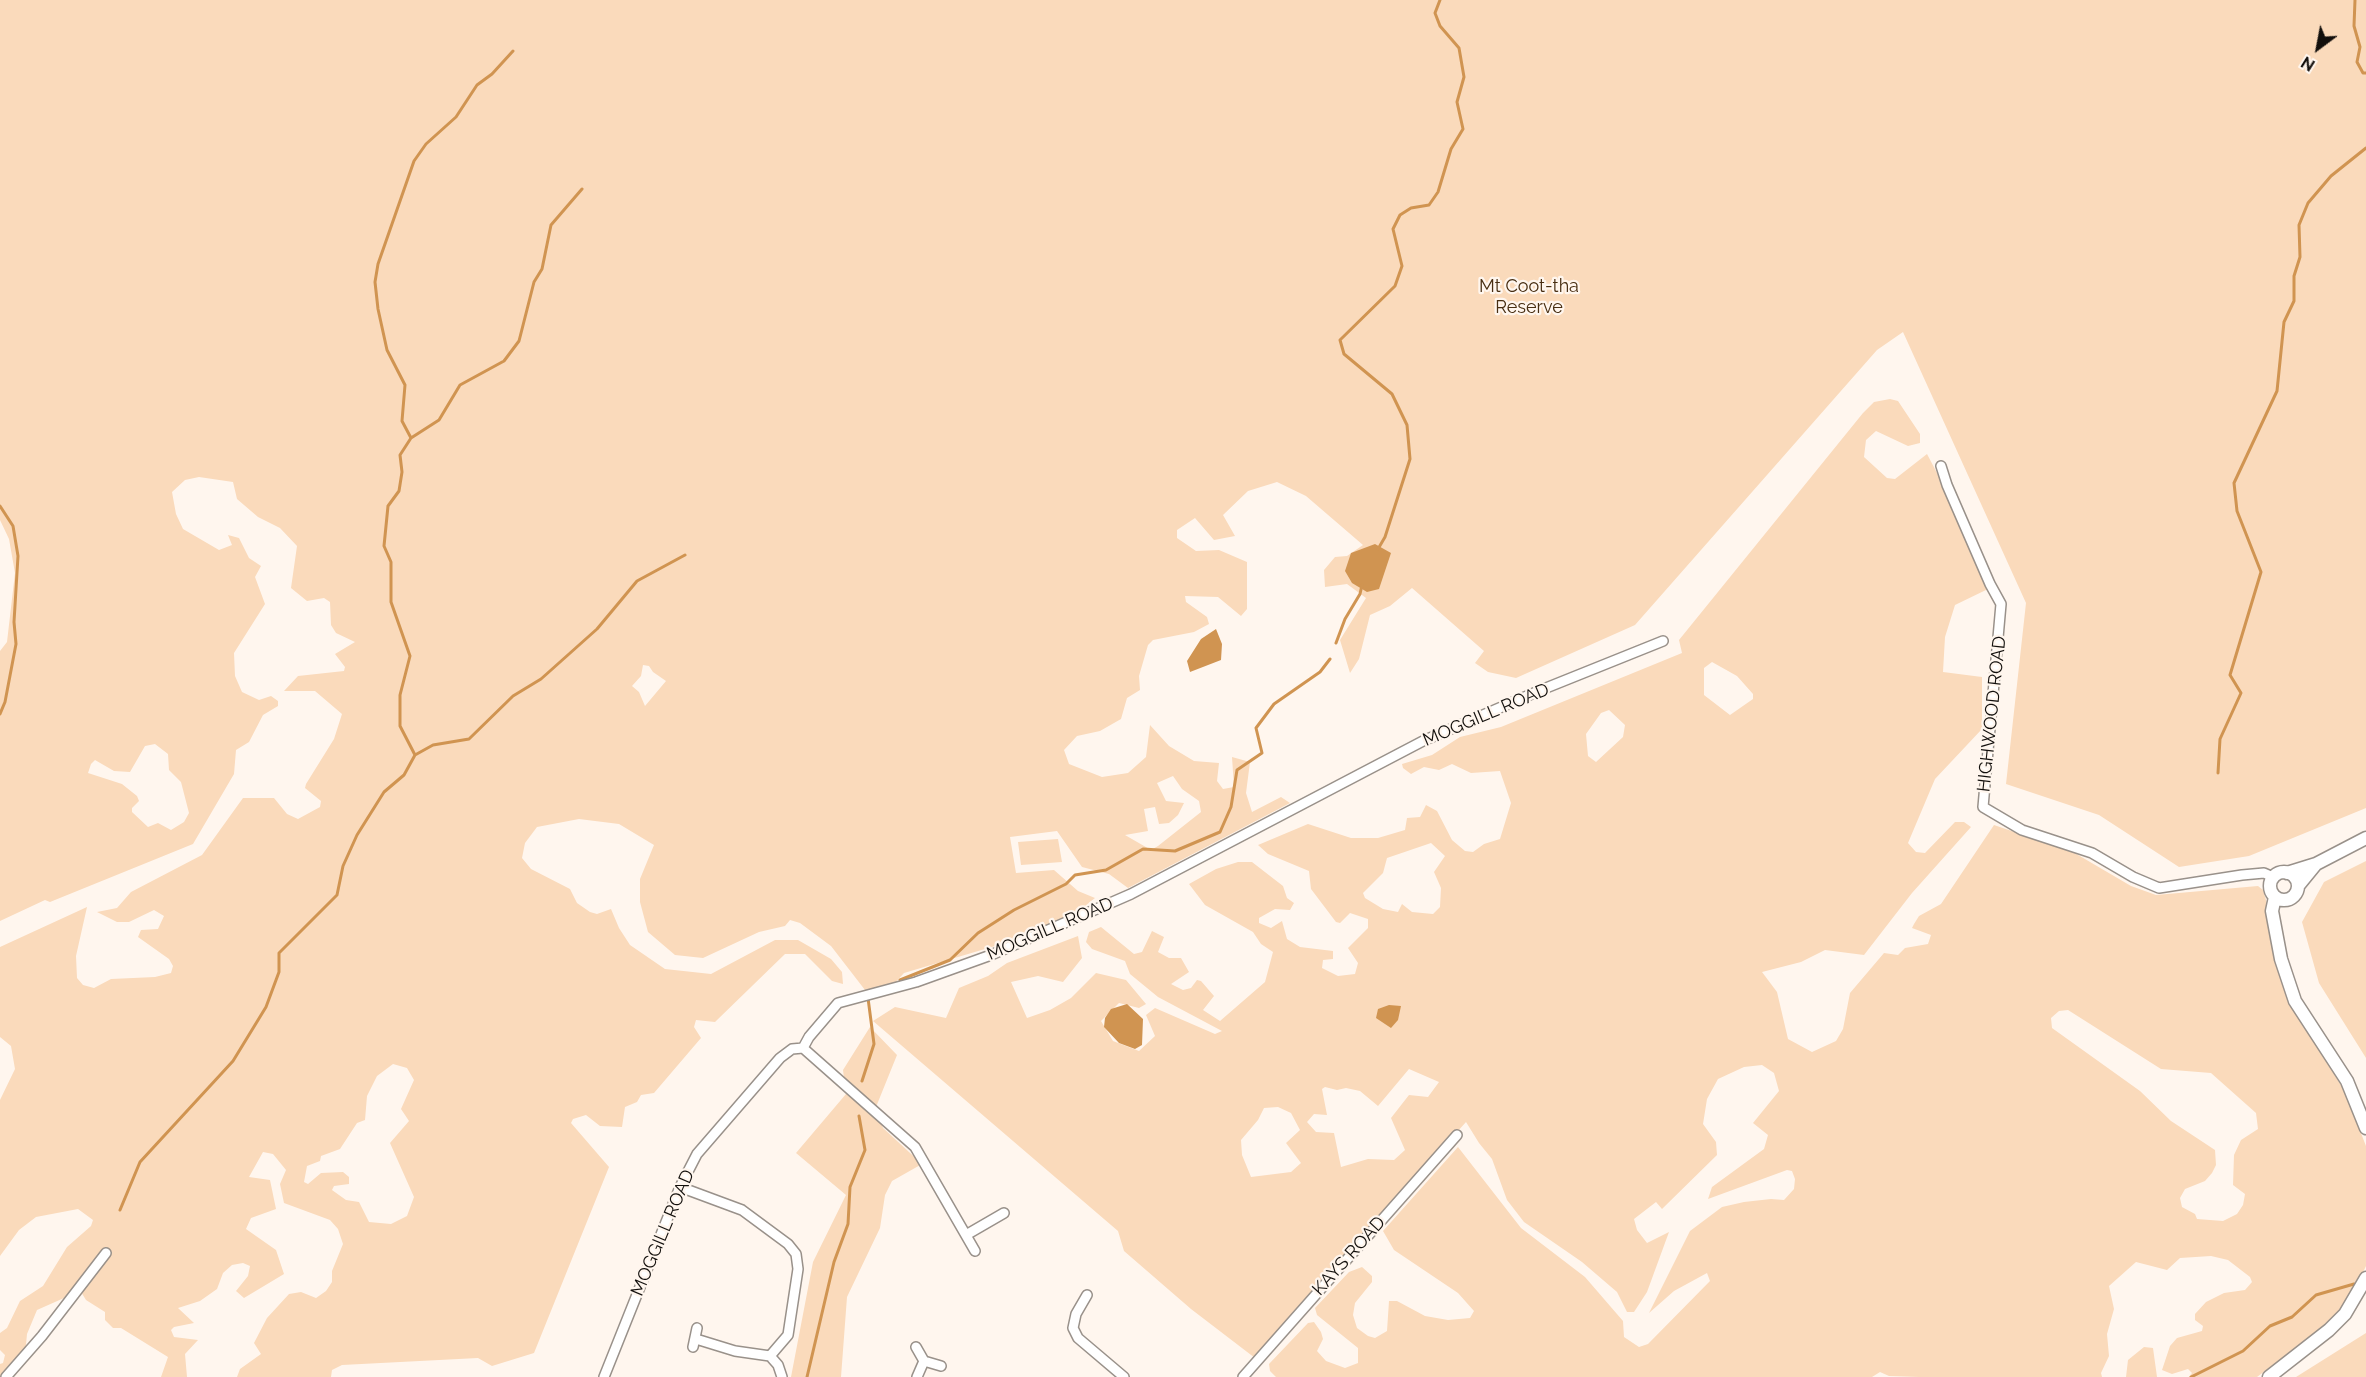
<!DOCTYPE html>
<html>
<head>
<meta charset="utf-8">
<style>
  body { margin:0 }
  #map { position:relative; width:2366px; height:1377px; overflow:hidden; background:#fff6ee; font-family:Raleway,sans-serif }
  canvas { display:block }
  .north { position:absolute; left:2288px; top:18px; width:60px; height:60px; -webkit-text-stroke:4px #fff6ee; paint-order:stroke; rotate:212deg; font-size:16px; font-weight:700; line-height:24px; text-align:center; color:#120f0c }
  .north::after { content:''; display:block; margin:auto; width:21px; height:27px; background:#120f0c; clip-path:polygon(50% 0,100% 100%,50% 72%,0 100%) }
</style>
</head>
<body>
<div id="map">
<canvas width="2366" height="1377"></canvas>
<div class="north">N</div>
</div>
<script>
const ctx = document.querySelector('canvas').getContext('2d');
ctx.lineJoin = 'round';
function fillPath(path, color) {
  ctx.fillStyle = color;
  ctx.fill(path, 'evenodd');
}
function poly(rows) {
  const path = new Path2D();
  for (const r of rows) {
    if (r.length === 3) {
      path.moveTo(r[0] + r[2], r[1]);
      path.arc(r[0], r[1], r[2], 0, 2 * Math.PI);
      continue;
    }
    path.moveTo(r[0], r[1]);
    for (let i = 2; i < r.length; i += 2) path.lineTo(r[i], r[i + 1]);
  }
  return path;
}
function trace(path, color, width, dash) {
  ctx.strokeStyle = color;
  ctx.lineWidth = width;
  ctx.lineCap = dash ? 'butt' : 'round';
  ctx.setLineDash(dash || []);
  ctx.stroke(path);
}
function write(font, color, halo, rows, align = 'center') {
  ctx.font = font + ' Raleway,sans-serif';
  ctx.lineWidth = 4.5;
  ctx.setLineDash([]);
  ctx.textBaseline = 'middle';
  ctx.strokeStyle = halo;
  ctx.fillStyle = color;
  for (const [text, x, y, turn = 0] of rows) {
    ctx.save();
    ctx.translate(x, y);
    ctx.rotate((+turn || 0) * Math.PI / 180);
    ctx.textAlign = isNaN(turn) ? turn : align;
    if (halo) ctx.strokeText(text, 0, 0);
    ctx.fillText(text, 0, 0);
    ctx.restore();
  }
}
fillPath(poly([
  [0,0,2366,0,2366,808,2249,856,2179,867,2099,815,2006,784,2026,603,1903,332,1877,350,1635,625,1516,678,1488,672,1475,663,1484,651,1412,588,1390,606,1370,615,1359,659,1350,673,1340,640,1366,598,1347,584,1325,587,1324,570,1335,557,1347,556,1363,545,1306,496,1277,482,1248,491,1223,515,1235,536,1214,540,1195,518,1177,530,1177,538,1196,551,1219,550,1247,562,1247,609,1241,616,1218,597,1185,596,1186,602,1207,617,1209,624,1194,632,1153,640,1148,645,1139,676,1140,690,1127,698,1121,719,1100,731,1077,736,1064,750,1069,764,1102,777,1128,773,1146,757,1150,725,1169,746,1194,761,1219,763,1217,781,1223,789,1234,787,1232,757,1250,762,1246,793,1252,812,1281,797,1290,803,1128,888,1109,874,1082,867,1057,831,1010,837,1016,873,1054,870,1078,891,1095,898,1065,922,1022,938,904,973,894,984,865,990,831,946,800,923,790,920,785,926,759,932,703,958,675,955,648,932,640,902,640,879,654,845,619,824,579,819,537,827,525,843,522,858,531,869,570,889,577,903,590,912,597,914,611,909,619,928,630,945,665,969,711,974,775,940,798,940,831,959,842,972,843,984,832,981,805,954,785,954,715,1022,696,1020,694,1027,701,1038,654,1093,641,1095,637,1102,625,1107,622,1127,600,1126,586,1115,573,1119,571,1123,609,1167,534,1353,492,1366,478,1358,342,1365,332,1370,331,1377,237,1377,240,1369,261,1354,254,1343,267,1318,289,1294,301,1292,316,1298,326,1291,332,1282,332,1271,343,1244,338,1229,330,1220,284,1203,280,1184,286,1170,273,1154,263,1152,249,1177,270,1180,276,1209,251,1218,246,1229,276,1250,284,1274,244,1298,236,1291,248,1276,250,1266,243,1263,232,1265,223,1273,217,1289,200,1301,178,1308,194,1323,174,1327,171,1330,174,1337,198,1340,185,1354,187,1377,161,1377,168,1357,121,1328,113,1328,105,1320,105,1312,86,1300,78,1287,64,1298,37,1310,27,1334,25,1355,6,1377,0,1377,0,1364,3,1363,5,1355,0,1350,0,1333,7,1328,20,1301,43,1286,67,1247,91,1226,93,1220,78,1209,36,1217,19,1230,0,1256,0,1100,15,1069,11,1046,0,1037,0,947,87,907,76,956,77,978,83,985,94,988,111,979,155,977,171,973,173,966,169,959,138,937,141,930,158,929,164,916,154,910,129,922,117,922,97,912,117,908,131,892,202,855,243,798,274,798,287,814,298,819,320,807,321,801,305,788,306,784,334,739,342,714,315,691,284,691,298,676,344,671,345,667,335,654,355,642,336,633,331,625,330,602,324,598,307,601,291,588,297,546,280,528,258,517,237,499,233,482,199,477,185,480,172,492,176,514,183,529,219,550,232,545,228,535,239,538,249,558,261,566,255,577,265,604,234,653,235,676,242,692,259,700,271,696,278,701,278,706,263,715,249,742,236,750,234,774,193,844,50,902,45,900,0,921,0,651,7,642,15,573,9,539,0,520],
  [643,665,649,666,653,672,666,681,645,706,639,692,632,686,641,676],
  [155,744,168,754,169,770,181,782,189,813,184,822,171,830,158,823,148,827,132,812,132,808,139,801,137,796,122,784,88,773,91,764,95,760,114,771,130,772,145,746],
  [1173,776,1182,789,1199,801,1201,812,1158,846,1151,850,1125,835,1148,831,1144,809,1155,807,1159,824,1169,823,1178,815,1184,803,1166,801,1157,783],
  [393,1064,407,1068,414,1080,401,1109,409,1121,390,1143,414,1197,407,1216,391,1224,369,1222,359,1202,346,1200,332,1190,334,1186,349,1184,349,1177,343,1172,321,1173,308,1184,304,1182,307,1166,320,1161,321,1156,340,1149,357,1123,365,1120,367,1096,377,1076],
  [1890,399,1898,401,1920,434,1920,443,1908,446,1876,431,1866,440,1864,457,1887,478,1895,479,1927,454,1957,511,1988,589,1955,605,1945,637,1943,672,1982,677,1982,729,1935,779,1908,843,1916,852,1925,853,1955,822,1964,822,1971,827,1912,893,1864,955,1825,950,1801,962,1762,972,1777,992,1788,1039,1812,1052,1836,1041,1843,1029,1850,993,1884,953,1898,955,1905,948,1928,944,1931,935,1912,928,1914,924,1919,916,1941,904,1994,825,2073,852,2131,886,2156,895,2258,886,2263,890,2266,900,2278,965,2291,1005,2344,1090,2366,1146,2366,1266,2354,1291,2341,1310,2323,1327,2257,1377,2189,1377,2192,1373,2188,1369,2172,1374,2162,1370,2170,1346,2177,1338,2202,1331,2203,1326,2195,1320,2195,1314,2206,1302,2224,1293,2245,1290,2252,1282,2250,1277,2228,1260,2211,1256,2180,1258,2167,1270,2136,1262,2109,1286,2114,1309,2107,1334,2109,1356,2101,1373,2102,1377,1919,1377,1889,1376,1880,1372,1872,1377,1276,1377,1270,1371,1269,1364,1308,1323,1314,1322,1321,1332,1323,1339,1317,1351,1326,1361,1345,1368,1358,1363,1358,1348,1317,1315,1315,1308,1349,1272,1362,1267,1372,1276,1372,1282,1355,1303,1353,1315,1357,1328,1368,1336,1375,1338,1387,1331,1389,1301,1397,1301,1425,1316,1448,1320,1470,1318,1474,1311,1458,1293,1394,1250,1383,1231,1458,1147,1521,1228,1585,1277,1623,1321,1624,1337,1639,1347,1648,1344,1710,1281,1707,1273,1674,1291,1649,1313,1690,1231,1722,1207,1744,1202,1771,1199,1784,1200,1794,1189,1795,1179,1792,1171,1787,1170,1708,1199,1712,1187,1764,1149,1768,1135,1753,1123,1779,1091,1774,1073,1762,1065,1744,1067,1718,1079,1707,1099,1703,1124,1716,1142,1717,1155,1662,1209,1656,1202,1634,1219,1637,1230,1647,1243,1669,1232,1647,1292,1634,1312,1627,1312,1617,1292,1582,1262,1524,1222,1507,1200,1492,1159,1479,1143,1466,1122,1255,1358,1191,1309,1124,1251,1118,1231,873,1021,895,1007,946,1018,959,988,988,976,1007,963,1078,936,1082,958,1063,982,1038,976,1011,982,1027,1018,1050,1010,1071,998,1096,973,1126,980,1146,1004,1139,1008,1119,1003,1101,1021,1113,1041,1139,1051,1155,1036,1146,1015,1155,1008,1215,1034,1222,1031,1158,997,1130,974,1125,961,1092,949,1086,942,1089,932,1101,927,1134,954,1142,952,1152,931,1164,937,1158,952,1169,958,1181,958,1189,972,1171,984,1183,990,1191,988,1197,980,1201,981,1214,996,1203,1010,1220,1021,1265,982,1273,952,1261,944,1253,932,1205,905,1189,884,1216,869,1238,862,1252,862,1283,886,1287,898,1294,903,1290,910,1275,909,1259,918,1259,923,1271,928,1282,921,1287,939,1300,947,1333,951,1333,959,1323,960,1322,968,1338,976,1355,974,1358,963,1348,948,1368,928,1368,919,1350,913,1340,923,1336,922,1311,889,1309,871,1268,854,1258,845,1308,824,1351,838,1378,838,1405,830,1407,818,1420,817,1426,805,1437,811,1452,840,1465,851,1473,852,1484,844,1500,839,1511,803,1500,771,1471,773,1452,764,1439,770,1424,767,1411,774,1403,768,1402,764,1432,755,1460,737,1501,727,1682,653,1679,640,1863,413,1874,402],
  [1712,662,1737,676,1753,694,1753,699,1730,715,1704,695,1704,668],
  [1609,710,1625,725,1623,737,1596,762,1588,756,1586,734,1601,713],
  [1431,843,1445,856,1434,872,1441,888,1440,907,1433,914,1412,912,1402,904,1398,912,1383,909,1365,898,1363,893,1383,873,1387,858],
  [2068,1010,2161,1069,2211,1073,2256,1113,2258,1129,2241,1140,2234,1155,2233,1185,2245,1194,2243,1205,2237,1214,2223,1221,2197,1219,2195,1214,2182,1207,2180,1198,2185,1189,2205,1181,2212,1173,2216,1165,2215,1150,2171,1121,2140,1091,2052,1028,2051,1018,2059,1011],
  [1409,1069,1439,1082,1428,1097,1409,1095,1391,1118,1405,1150,1394,1160,1368,1159,1341,1167,1334,1133,1316,1132,1307,1122,1314,1114,1327,1115,1322,1089,1325,1087,1337,1090,1346,1088,1360,1091,1378,1106],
  [1278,1107,1291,1113,1300,1130,1286,1143,1301,1163,1291,1172,1251,1177,1242,1155,1241,1140,1258,1120,1264,1108],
  [1058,839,1062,862,1021,865,1018,842],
  [2366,861,2366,1058,2319,983,2302,922,2324,882],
  [870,1027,897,1055,876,1107,883,1128,922,1164,892,1181,885,1195,880,1228,847,1297,841,1377,791,1377,813,1262,846,1195,796,1153,846,1094,843,1070],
  [2366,1333,2366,1377,2296,1377],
  [2144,1347,2153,1348,2157,1377,2126,1377,2128,1360]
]), '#fadabb');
fillPath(poly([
  [1375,544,1391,553,1379,589,1367,592,1352,583,1345,571,1351,553],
  [1216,629,1222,644,1221,660,1190,672,1187,661,1201,639],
  [1127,1004,1143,1019,1142,1045,1135,1049,1119,1043,1104,1027,1105,1018,1111,1009],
  [1389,1005,1401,1006,1398,1020,1391,1028,1376,1018,1378,1009]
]), '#d09451');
trace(poly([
  [2355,0,2354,26,2360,47,2357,62,2363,73,2366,73],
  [411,438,402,421,405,385,387,350,378,309,375,282,378,264,414,161,426,144,456,117,477,85,492,74,513,51],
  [0,506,13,526,18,556,14,622,16,644,5,702,0,714],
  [1378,549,1385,537,1410,459,1407,425,1392,394,1344,354,1340,340,1395,286,1402,266,1393,229,1400,215,1411,208,1429,205,1438,192,1451,149,1463,129,1457,102,1464,77,1459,48,1440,26,1435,13,1440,0],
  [1336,643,1345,619,1360,594,1362,585],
  [415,755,400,726,400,695,410,656,391,602,391,562,384,546,388,506,399,491,402,472,400,455,411,438,439,420,460,385,504,361,519,341,534,282,542,269,551,225,582,189],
  [2218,773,2220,739,2241,693,2230,675,2261,572,2237,511,2234,483,2277,391,2284,322,2294,301,2294,276,2300,257,2299,225,2308,203,2331,176,2366,148],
  [900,980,950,960,978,933,1014,910,1066,884,1075,875,1106,870,1143,849,1175,851,1220,832,1231,807,1237,770,1262,753,1256,728,1274,704,1320,672,1330,659],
  [862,1081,874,1044,868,998],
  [120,1210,140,1162,233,1061,266,1007,279,972,279,953,337,895,343,866,357,835,384,792,404,775,415,755,433,745,469,739,513,696,541,679,597,629,637,581,685,555],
  [807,1377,834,1262,848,1224,850,1187,865,1150,859,1116],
  [2191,1377,2243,1351,2270,1326,2292,1317,2316,1295,2354,1284]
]), '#d09451', 3);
const minor = poly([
  [1941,466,1947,485,1990,584,2001,604,1983,807,2022,830,2092,853,2133,877,2159,888,2242,875,2264,873,2273,877],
  [803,1048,809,1037,838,1003,916,982,991,955,1131,894,1423,741,1541,690,1663,641],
  [803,1048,915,1147,975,1251],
  [680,1187,742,1210,788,1244,796,1254,798,1269,788,1335,770,1356,778,1365,782,1377],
  [966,1235,1004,1213],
  [1087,1295,1076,1314,1073,1328,1078,1338,1124,1377],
  [696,1339,735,1351,770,1356],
  [693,1347,697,1328],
  [916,1347,924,1361,941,1366],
  [6,1377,42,1336,106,1253],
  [604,1377,680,1187,697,1154,780,1058,792,1049,803,1048],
  [917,1377,924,1361],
  [1243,1377,1457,1135]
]);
const major = poly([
  [2316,864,2366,838],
  [2284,886,14],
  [2287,873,2316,864,2298,886],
  [2275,897,2272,911,2281,959,2295,1001,2347,1081,2366,1128],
  [2269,1377,2329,1330,2345,1314,2366,1278]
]);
trace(minor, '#99918a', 12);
trace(major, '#99918a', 15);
trace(minor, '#fff', 9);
trace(major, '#fff', 12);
write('18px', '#482e12', '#fff6ee', [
  ["Mt Coot-tha",1529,287],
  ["Reserve",1529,308]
]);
write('18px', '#120f0c', '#fff6ee', [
  ["HIGHWOOD ROAD",1992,714,-84],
  ["MOGGILL ROAD",1486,715,-23],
  ["MOGGILL ROAD",1050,929,-23],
  ["MOGGILL ROAD",663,1233,-67],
  ["KAYS ROAD",1349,1256,-48]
]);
</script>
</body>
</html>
